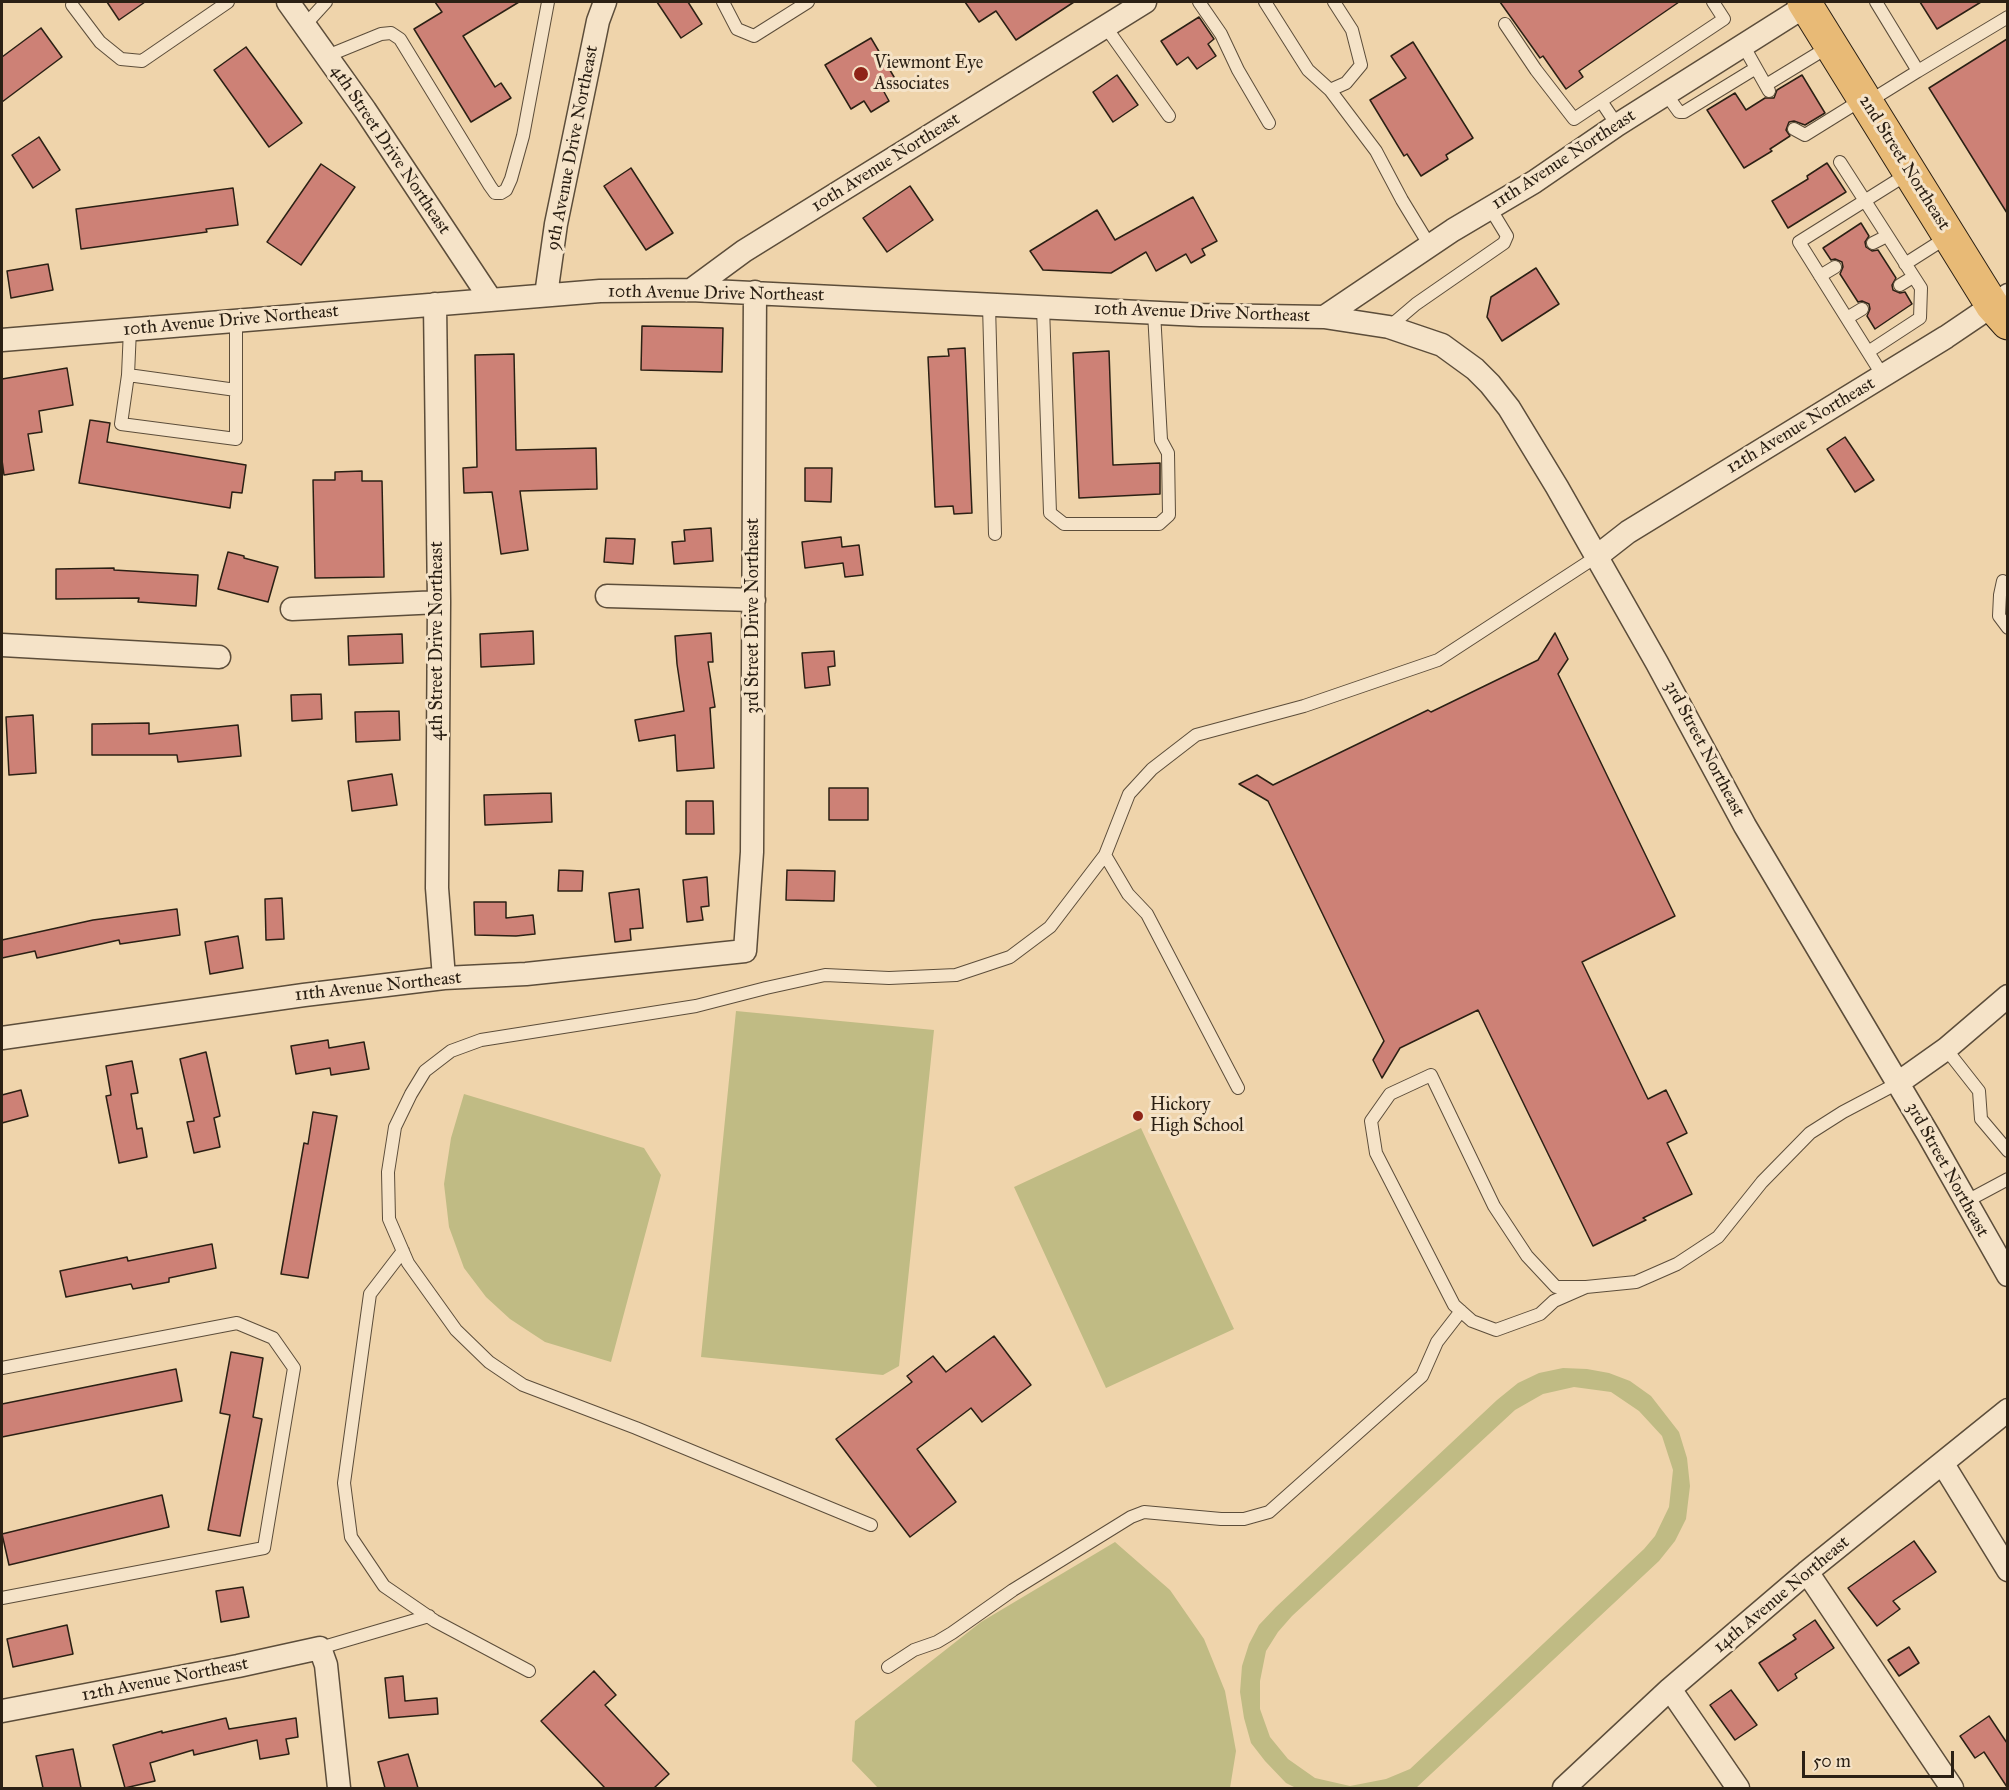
<!DOCTYPE html>
<html>
<head>
<meta charset="utf-8">
<style>
  body { margin:0 }
  #map { position:relative; width:2009px; height:1790px; overflow:hidden; background:#efd4ab; font-family:"IM FELL Great Primer",serif }
  canvas { display:block }
  .frame { position:absolute; inset:0; border:3px solid #2b2014; pointer-events:none }
  .scale { position:absolute; left:1802px; top:1751px; width:152px; height:27px; box-sizing:border-box; border:3px solid #2b2014; border-top:0; padding-left:8px; font-size:18px; line-height:21px; white-space:nowrap; color:#2b2014; -webkit-text-stroke:4px #f5e3c8; paint-order:stroke }
</style>
</head>
<body>
<div id="map">
<canvas width="2009" height="1790"></canvas>
<div class="frame"></div>
<div class="scale">50 m</div>
</div>
<script>
const ctx = document.querySelector('canvas').getContext('2d');
ctx.lineJoin = 'round';
function fillPath(path, color) {
  ctx.fillStyle = color;
  ctx.fill(path, 'evenodd');
}
function poly(rows) {
  const path = new Path2D();
  for (const r of rows) {
    path.moveTo(r[0], r[1]);
    for (let i = 2; i < r.length; i += 2) path.lineTo(r[i], r[i + 1]);
  }
  return path;
}
function trace(path, color, width, dash) {
  ctx.strokeStyle = color;
  ctx.lineWidth = width;
  ctx.lineCap = dash ? 'butt' : 'round';
  ctx.setLineDash(dash || []);
  ctx.stroke(path);
}
function write(font, color, halo, rows, align = 'center') {
  ctx.font = font + ' "IM FELL Great Primer",serif';
  ctx.lineWidth = 6;
  ctx.setLineDash([]);
  ctx.textBaseline = 'middle';
  ctx.strokeStyle = halo;
  ctx.fillStyle = color;
  for (const [text, x, y, turn = 0] of rows) {
    ctx.save();
    ctx.translate(x, y);
    ctx.rotate((+turn || 0) * Math.PI / 180);
    ctx.textAlign = isNaN(turn) ? turn : align;
    if (halo) ctx.strokeText(text, 0, 0);
    ctx.fillText(text, 0, 0);
    ctx.restore();
  }
}
fillPath(poly([
  [736,1011,934,1030,899,1366,883,1375,701,1357],
  [464,1094,644,1148,661,1175,611,1362,545,1342,510,1319,486,1297,464,1268,449,1227,444,1184,451,1138],
  [1141,1128,1234,1329,1106,1388,1014,1187],
  [1563,1368,1587,1369,1609,1373,1630,1381,1651,1396,1679,1432,1687,1458,1690,1486,1686,1519,1675,1541,1659,1561,1416,1788,1296,1788,1286,1783,1265,1761,1251,1743,1244,1718,1240,1692,1242,1666,1249,1644,1259,1625,1276,1607,1497,1400,1518,1383,1539,1373],
  [1574,1387,1611,1392,1639,1411,1662,1436,1673,1470,1669,1507,1655,1536,1644,1549,1410,1769,1386,1779,1350,1786,1315,1778,1288,1759,1270,1737,1260,1709,1260,1681,1266,1651,1278,1632,1292,1616,1515,1410,1543,1394],
  [1115,1542,1170,1590,1204,1639,1225,1691,1236,1751,1230,1788,878,1788,852,1761,855,1721,981,1622]
]), '#c0bb84');
const building = poly([
  [107,2,145,2,119,20,107,2],
  [435,2,519,2,463,36,495,87,501,83,511,98,471,122,414,29,442,12,435,2],
  [657,2,688,2,702,24,681,38,657,2],
  [965,2,1074,2,1016,40,996,11,979,22,965,2],
  [1500,2,1679,2,1579,71,1583,77,1566,89,1543,56,1540,58,1500,2],
  [1920,2,1981,2,1937,29,1920,2],
  [1199,17,1214,39,1208,44,1216,56,1197,69,1188,57,1177,65,1161,41,1199,17],
  [41,28,62,57,2,102,2,57,41,28],
  [871,38,897,82,883,90,889,101,871,112,864,101,851,109,825,65,871,38],
  [2007,39,2007,213,1929,88,2007,39],
  [1413,42,1473,138,1446,155,1448,159,1421,176,1407,154,1404,156,1370,100,1406,78,1391,56,1413,42],
  [246,47,302,123,269,147,214,70,246,47],
  [1117,75,1138,105,1113,122,1093,92,1117,75],
  [1802,75,1825,113,1805,125,1794,121,1789,122,1786,130,1790,136,1770,149,1772,151,1744,168,1707,110,1735,93,1746,110,1765,98,1774,98,1777,90,1802,75],
  [39,137,60,170,33,188,12,155,39,137],
  [1827,163,1846,192,1788,228,1772,201,1808,179,1807,176,1827,163],
  [321,164,355,187,301,265,267,242,321,164],
  [631,168,673,233,646,250,604,186,631,168],
  [910,186,933,220,887,252,863,218,910,186],
  [233,188,238,225,206,229,207,232,81,249,76,209,233,188],
  [1193,197,1217,241,1202,249,1205,255,1191,263,1186,254,1156,271,1146,252,1111,273,1043,270,1030,251,1097,210,1115,240,1193,197],
  [1861,223,1869,236,1865,242,1866,247,1872,251,1878,250,1896,278,1892,285,1893,290,1900,293,1905,292,1912,304,1875,329,1867,316,1870,309,1869,304,1862,301,1858,302,1840,274,1843,267,1842,262,1835,259,1831,260,1823,248,1861,223],
  [48,264,53,290,11,298,7,271,48,264],
  [1536,268,1559,304,1502,341,1487,317,1491,297,1536,268],
  [642,326,723,328,722,372,641,370,642,326],
  [965,348,972,513,954,514,953,506,935,507,928,357,949,356,948,349,965,348],
  [1109,351,1113,465,1160,463,1160,494,1079,498,1073,353,1109,351],
  [514,354,516,450,596,448,597,489,520,491,528,550,501,554,492,492,464,493,463,468,477,467,475,355,514,354],
  [67,368,73,405,39,411,42,432,28,434,34,470,4,475,2,460,2,379,67,368],
  [90,420,110,423,107,442,246,465,242,493,232,492,230,508,79,483,90,420],
  [1845,437,1874,480,1855,492,1827,449,1845,437],
  [805,468,832,468,831,502,805,501,805,468],
  [362,471,362,481,382,481,384,577,315,578,313,480,335,480,335,472,362,471],
  [711,528,713,561,674,564,672,542,685,541,684,530,711,528],
  [841,537,842,547,859,545,863,575,845,577,843,563,805,568,802,542,841,537],
  [606,538,635,539,633,564,604,562,606,538],
  [228,552,244,556,244,558,278,567,268,602,218,589,228,552],
  [114,568,114,570,198,575,196,606,138,602,139,598,56,599,56,569,114,568],
  [533,631,534,664,481,667,480,634,533,631],
  [711,633,713,662,708,662,715,707,710,708,714,768,677,771,675,735,639,741,635,720,684,711,677,664,675,636,711,633],
  [1555,633,1568,659,1558,674,1675,916,1582,962,1648,1099,1666,1090,1687,1133,1667,1143,1692,1194,1643,1218,1646,1220,1593,1246,1478,1010,1400,1048,1382,1078,1373,1060,1384,1041,1268,801,1239,784,1257,775,1273,785,1428,710,1431,712,1538,660,1555,633],
  [402,634,403,663,349,665,348,636,402,634],
  [834,651,835,666,828,667,830,685,805,688,802,653,834,651],
  [321,694,322,719,292,721,291,695,321,694],
  [399,711,400,740,356,742,355,712,399,711],
  [33,715,36,773,9,775,6,717,33,715],
  [149,723,149,734,238,725,241,756,178,762,177,755,92,755,92,724,149,723],
  [392,774,397,805,352,811,348,781,392,774],
  [829,788,868,788,868,820,829,820,829,788],
  [551,793,552,822,485,825,484,795,551,793],
  [686,801,713,801,714,834,686,834,686,801],
  [559,870,583,871,582,891,558,891,559,870],
  [787,870,835,871,834,901,786,900,787,870],
  [707,877,709,906,701,907,703,920,687,922,683,880,707,877],
  [639,889,643,928,630,929,631,940,615,942,609,893,639,889],
  [282,898,284,939,266,940,265,899,282,898],
  [474,902,506,902,506,918,533,915,535,934,516,936,475,935,474,902],
  [177,909,180,935,120,944,119,940,37,958,35,951,2,958,2,940,93,920,177,909],
  [238,936,243,968,210,974,205,942,238,936],
  [328,1040,329,1048,364,1042,369,1069,331,1075,330,1068,296,1074,291,1046,328,1040],
  [206,1052,220,1116,214,1118,220,1147,194,1153,187,1122,194,1121,180,1059,206,1052],
  [132,1061,138,1093,131,1094,137,1129,142,1128,147,1157,119,1163,106,1096,111,1095,106,1066,132,1061],
  [21,1090,28,1116,2,1123,2,1095,21,1090],
  [313,1112,337,1116,308,1278,281,1274,304,1143,308,1144,313,1112],
  [212,1244,216,1268,169,1278,169,1282,133,1289,131,1284,66,1297,60,1271,127,1257,128,1261,212,1244],
  [994,1336,1031,1385,982,1422,971,1408,917,1449,956,1502,910,1537,836,1439,912,1382,907,1376,933,1356,946,1372,994,1336],
  [231,1352,263,1358,253,1417,262,1419,240,1536,208,1530,230,1415,220,1413,231,1352],
  [176,1369,182,1401,2,1437,2,1404,176,1369],
  [162,1495,169,1527,9,1565,2,1534,162,1495],
  [1914,1541,1936,1572,1893,1601,1900,1609,1877,1626,1848,1588,1914,1541],
  [243,1587,249,1617,221,1622,216,1591,243,1587],
  [1815,1620,1834,1648,1795,1674,1797,1678,1778,1691,1759,1663,1796,1639,1793,1635,1815,1620],
  [67,1625,73,1654,13,1667,7,1639,67,1625],
  [1909,1647,1919,1663,1899,1676,1888,1660,1909,1647],
  [594,1671,616,1695,605,1705,669,1774,654,1788,605,1788,541,1721,594,1671],
  [403,1676,405,1701,437,1698,438,1714,389,1718,385,1678,403,1676],
  [1731,1690,1757,1725,1735,1740,1710,1705,1731,1690],
  [1989,1716,2007,1743,2007,1787,1984,1752,1975,1758,1960,1736,1989,1716],
  [226,1718,229,1729,296,1718,298,1737,286,1739,289,1754,260,1759,257,1740,194,1755,193,1750,150,1763,155,1781,125,1788,113,1745,162,1731,162,1733,226,1718],
  [73,1749,81,1788,43,1788,36,1756,73,1749],
  [408,1754,418,1788,385,1788,378,1762,408,1754]
]);
fillPath(building, '#cd8176');
trace(building, '#2b2014', 1.5);
const lane = poly([
  [723,2,737,29,754,36,808,2],
  [1199,2,1221,34,1238,70,1269,123],
  [1265,2,1308,70,1330,90,1346,83,1361,65,1352,30,1334,2],
  [72,5,100,42,121,59,142,61,228,2],
  [1505,24,1536,70,1574,119,1724,19,1713,2],
  [305,25,326,2],
  [1105,26,1169,116],
  [1743,45,1769,91],
  [327,56,381,34,391,33,400,39,490,186,495,193,501,193,506,190,511,179,523,136,548,2],
  [1918,71,2008,17],
  [1766,85,1830,46],
  [1330,90,1376,151,1402,200,1430,246],
  [1666,94,1679,112,1684,112,1756,68],
  [1601,101,1617,125],
  [1868,102,1918,71,1876,2],
  [1794,129,1805,135,1863,99],
  [1840,162,1921,288,1920,318,1868,352],
  [1873,243,1887,236],
  [1905,264,1949,236],
  [1820,276,1835,267],
  [1900,285,1913,277],
  [989,305,995,534],
  [1043,307,1050,513,1064,524,1159,524,1169,515,1168,453,1161,440,1154,312],
  [1847,318,1862,309],
  [1389,327,1416,304,1504,243,1507,236,1490,208],
  [130,329,128,375,121,424,236,439,236,320],
  [128,375,236,390],
  [1883,376,1799,242,1909,173],
  [2003,581,2000,595,1999,616,2008,628],
  [1105,855,1128,894,1147,914,1238,1088],
  [1946,1049,1979,1091,1981,1119,2008,1151],
  [1965,1202,2008,1179],
  [403,1251,370,1294,344,1483,351,1537,384,1586,435,1621,529,1671],
  [1586,1287,1554,1301,1540,1314,1496,1330,1472,1321,1454,1305,1376,1153,1371,1121,1390,1094,1431,1075,1494,1206,1527,1256,1556,1287,1586,1287,1636,1282,1677,1264,1718,1237,1762,1182,1810,1133,1843,1112,1898,1083],
  [2,1368,237,1323,273,1338,294,1368,264,1548,2,1598],
  [871,1525,636,1428,523,1385,489,1362,456,1330,408,1263,389,1219,388,1172,395,1127,411,1094,425,1071,451,1051,481,1040,696,1006,766,988,825,975,889,978,956,975,1010,957,1050,927,1105,855,1129,794,1152,769,1196,735,1304,706,1438,660,1596,557],
  [320,1648,429,1616],
  [888,1667,914,1650,937,1642,952,1633,1013,1590,1131,1517,1144,1512,1221,1519,1244,1519,1269,1512,1422,1376,1437,1342,1461,1311]
]);
const street = poly([
  [288,2,365,110,491,300],
  [691,290,744,251,1145,2],
  [546,295,556,224,598,21,605,2],
  [435,304,439,602,437,888,444,978],
  [1324,317,1453,230,1534,182,1617,125,1807,5],
  [2,340,600,291,691,290,1200,315,1324,317,1389,327,1442,345,1475,369,1490,384,1509,408,1557,487,1657,663,1745,826,1928,1134,2008,1275],
  [1596,557,1628,532,1946,337,2008,295],
  [607,596,754,600],
  [292,609,439,602],
  [2,645,219,657],
  [2,1038,304,995,444,978,526,974,745,951,752,852,755,292],
  [1898,1083,1946,1049,2008,996],
  [1943,1464,2008,1570],
  [1807,1572,1952,1788],
  [1670,1689,1738,1788],
  [2,1711,238,1666,320,1648,326,1665,339,1788],
  [1564,1788,1670,1689,1807,1572,2008,1410]
]);
const primary = poly([
  [1804,2,1992,305,2008,323]
]);
trace(lane, '#5c4d3a', 14);
trace(street, '#5c4d3a', 25);
trace(primary, '#2b2014', 35);
trace(lane, '#f5e3c8', 12);
trace(street, '#f5e3c8', 22);
trace(primary, '#e8ba76', 33);
for (const [x, y, r, color] of [
  [861,74,8,"#8f2418"],
  [1138,1116,6,"#8f2418"]
]) {
  const dot = new Path2D();
  dot.arc(x, y, r, 0, 2 * Math.PI);
  ctx.fillStyle = color;
  ctx.fill(dot);
  trace(dot, '#f5e3c8', 2);
}
write('18px', '#2b2014', '#f5e3c8', [
  ["Viewmont Eye",874,64],
  ["Associates",874,85],
  ["Hickory",1150,1106],
  ["High School",1150,1127]
], 'left');
write('18px', '#2b2014', '#f5e3c8', [
  ["9th Avenue Drive Northeast",573,148,-79],
  ["4th Street Drive Northeast",390,150,56],
  ["11th Avenue Northeast",1564,160,-33],
  ["10th Avenue Northeast",886,163,-32],
  ["2nd Street Northeast",1904,163,58],
  ["10th Avenue Drive Northeast",716,294,1],
  ["10th Avenue Drive Northeast",1202,313,2],
  ["10th Avenue Drive Northeast",231,321,-5],
  ["12th Avenue Northeast",1801,426,-31],
  ["3rd Street Drive Northeast",754,616,-90],
  ["4th Street Drive Northeast",438,641,-90],
  ["3rd Street Northeast",1704,749,62],
  ["11th Avenue Northeast",378,987,-6],
  ["3rd Street Northeast",1947,1170,61],
  ["14th Avenue Northeast",1782,1595,-40],
  ["12th Avenue Northeast",165,1680,-11]
]);
</script>
</body>
</html>
